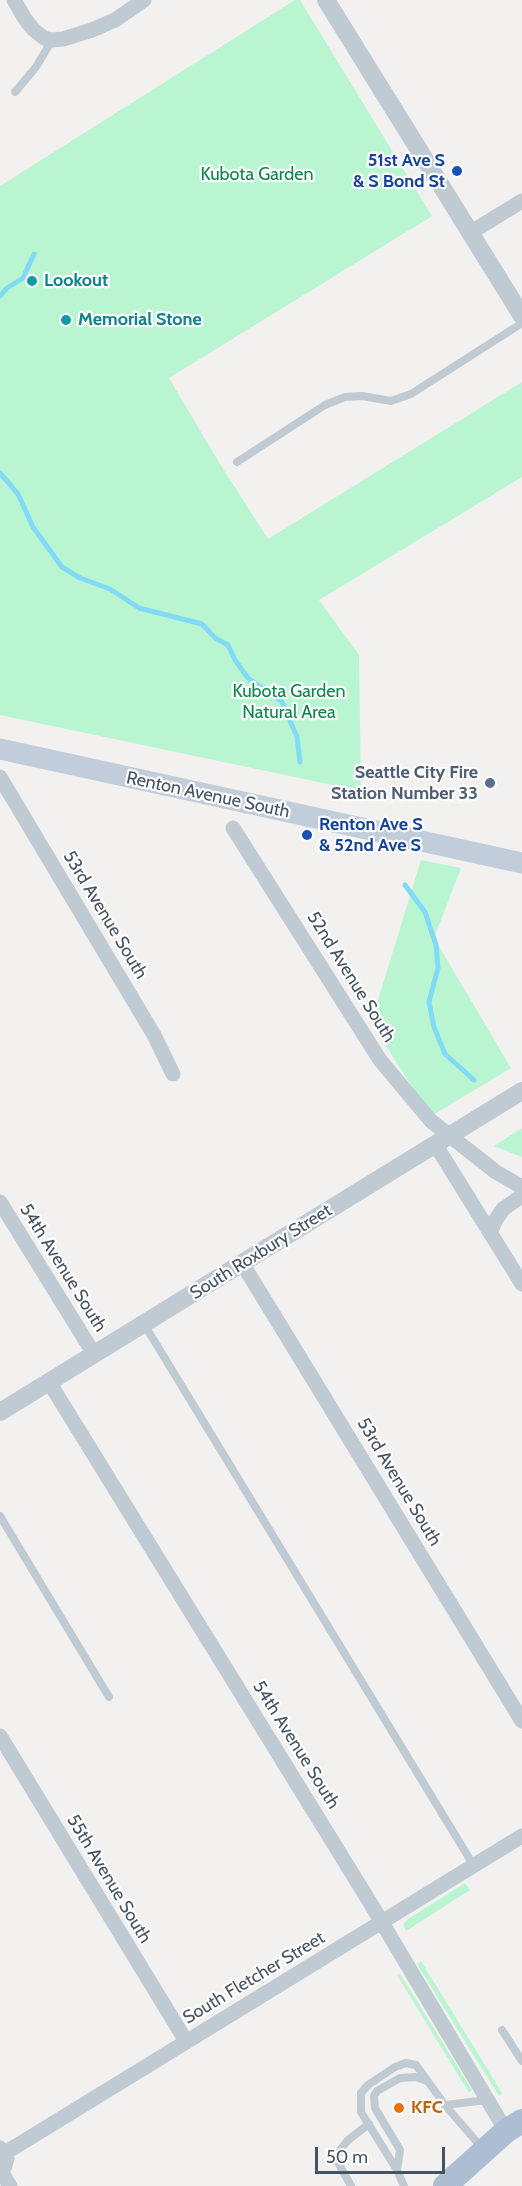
<!DOCTYPE html>
<html>
<head>
<meta charset="utf-8">
<style>
  body { margin:0 }
  #map { position:relative; width:522px; height:2186px; overflow:hidden; background:#f3f0f0; font-family:Cabin,sans-serif }
  canvas { display:block }
  .scale { position:absolute; left:315px; top:2147px; width:130px; height:27px; box-sizing:border-box; border:3px solid #465360; border-top:0; padding-left:8px; font-size:18px; line-height:21px; white-space:nowrap; color:#465360; -webkit-text-stroke:4px #fff; paint-order:stroke }
</style>
</head>
<body>
<div id="map">
<canvas width="522" height="2186"></canvas>
<div class="scale">50 m</div>
</div>
<script>
const ctx = document.querySelector('canvas').getContext('2d');
ctx.lineJoin = 'round';
function fillPath(path, color) {
  ctx.fillStyle = color;
  ctx.fill(path, 'evenodd');
}
function poly(rows) {
  const path = new Path2D();
  for (const r of rows) {
    path.moveTo(r[0], r[1]);
    for (let i = 2; i < r.length; i += 2) path.lineTo(r[i], r[i + 1]);
  }
  return path;
}
function trace(path, color, width, dash) {
  ctx.strokeStyle = color;
  ctx.lineWidth = width;
  ctx.lineCap = dash ? 'butt' : 'round';
  ctx.setLineDash(dash || []);
  ctx.stroke(path);
}
function write(font, color, halo, rows, align = 'center') {
  ctx.font = font + ' Cabin,sans-serif';
  ctx.lineWidth = 4.5;
  ctx.setLineDash([]);
  ctx.textBaseline = 'middle';
  ctx.strokeStyle = halo;
  ctx.fillStyle = color;
  for (const [text, x, y, turn = 0] of rows) {
    ctx.save();
    ctx.translate(x, y);
    ctx.rotate((+turn || 0) * Math.PI / 180);
    ctx.textAlign = isNaN(turn) ? turn : align;
    if (halo) ctx.strokeText(text, 0, 0);
    ctx.fillText(text, 0, 0);
    ctx.restore();
  }
}
fillPath(poly([
  [295,0,300,0,432,216,169,378,220,464,268,539,522,382,522,477,319,600,359,655,361,791,0,715,0,186],
  [421,860,461,868,434,938,511,1068,431,1116,371,1023],
  [522,1128,522,1157,494,1146],
  [465,1883,470,1890,406,1931,403,1924,408,1919],
  [421,1961,502,2093,499,2096,417,1964],
  [400,1974,472,2090,469,2093,397,1975]
]), '#baf5d2');
trace(poly([
  [0,296,7,288,23,278,34,254],
  [0,473,18,494,33,527,62,567,80,578,110,589,139,608,202,624,215,638,228,645,235,660,248,678,282,702,297,737,300,762],
  [405,885,425,912,436,945,438,968,429,1002,434,1027,445,1054,474,1080]
]), '#82dbf6', 5);
trace(poly([
  [15,92,36,67,52,40],
  [237,462,325,405,345,397,362,396,391,401,411,394,522,323],
  [144,1324,474,1866],
  [0,1516,109,1697],
  [502,2030,522,2061],
  [445,2105,487,2100],
  [397,2170,400,2150,375,2108,374,2096,377,2091,400,2078,416,2077,427,2081],
  [351,2186,335,2157,348,2140,369,2124],
  [404,2186,397,2170,361,2112,361,2093,368,2085,395,2067,406,2063,416,2065,445,2105,482,2148]
]), '#bfcad3', 8);
trace(poly([
  [14,0,25,19,34,30,44,38,52,40,63,39,92,30,115,20,144,0],
  [470,233,522,201],
  [0,777,154,1035,173,1074],
  [233,828,380,1060,431,1121,496,1172,522,1187],
  [435,1144,522,1284],
  [0,1202,94,1354],
  [490,1233,495,1221,503,1209,522,1196],
  [242,1263,522,1721],
  [49,1382,371,1904,506,2131],
  [0,1736,186,2041],
  [0,2148,7,2158,5,2166,0,2171],
  [5,2153,522,1836],
  [1,2171,10,2186]
]), '#bfcad3', 15);
trace(poly([
  [326,0,522,316],
  [0,1412,522,1091]
]), '#bfcad3', 18);
trace(poly([
  [0,749,522,863]
]), '#c1cddb', 21);
trace(poly([
  [445,2186,506,2131,522,2121]
]), '#adbed2', 24);
for (const [x, y, r, color] of [
  [457,171,6,"#1a4fb4"],
  [32,281,6,"#0f9aa8"],
  [66,320,6,"#0f9aa8"],
  [490,783,6,"#5c6f8a"],
  [307,835,6,"#1a4fb4"],
  [399,2108,6,"#e8710a"]
]) {
  const dot = new Path2D();
  dot.arc(x, y, r, 0, 2 * Math.PI);
  ctx.fillStyle = color;
  ctx.fill(dot);
  trace(dot, '#fff', 2);
}
write('bold 18px', '#164399', '#fff', [
  ["51st Ave S",445,161],
  ["& S Bond St",445,182],
  ["Renton Ave S",319,825,"left"],
  ["& 52nd Ave S",319,846,"left"]
], 'right');
write('18px', '#0c854c', '#fff', [
  ["Kubota Garden",257,175],
  ["Kubota Garden",289,692],
  ["Natural Area",289,713]
]);
write('bold 18px', '#0d838f', '#fff', [
  ["Lookout",44,281],
  ["Memorial Stone",78,320]
], 'left');
write('bold 18px', '#4e5e75', '#fff', [
  ["Seattle City Fire",478,773],
  ["Station Number 33",478,794]
], 'right');
write('18px', '#465360', '#fff', [
  ["Renton Avenue South",208,795,12],
  ["53rd Avenue South",105,915,59],
  ["52nd Avenue South",351,977,58],
  ["South Roxbury Street",261,1252,-32],
  ["54th Avenue South",63,1268,58],
  ["53rd Avenue South",399,1482,59],
  ["54th Avenue South",296,1745,58],
  ["55th Avenue South",109,1879,59],
  ["South Fletcher Street",254,1978,-31]
]);
write('bold 18px', '#c56008', '#fff', [
  ["KFC",411,2108]
], 'left');
</script>
</body>
</html>
